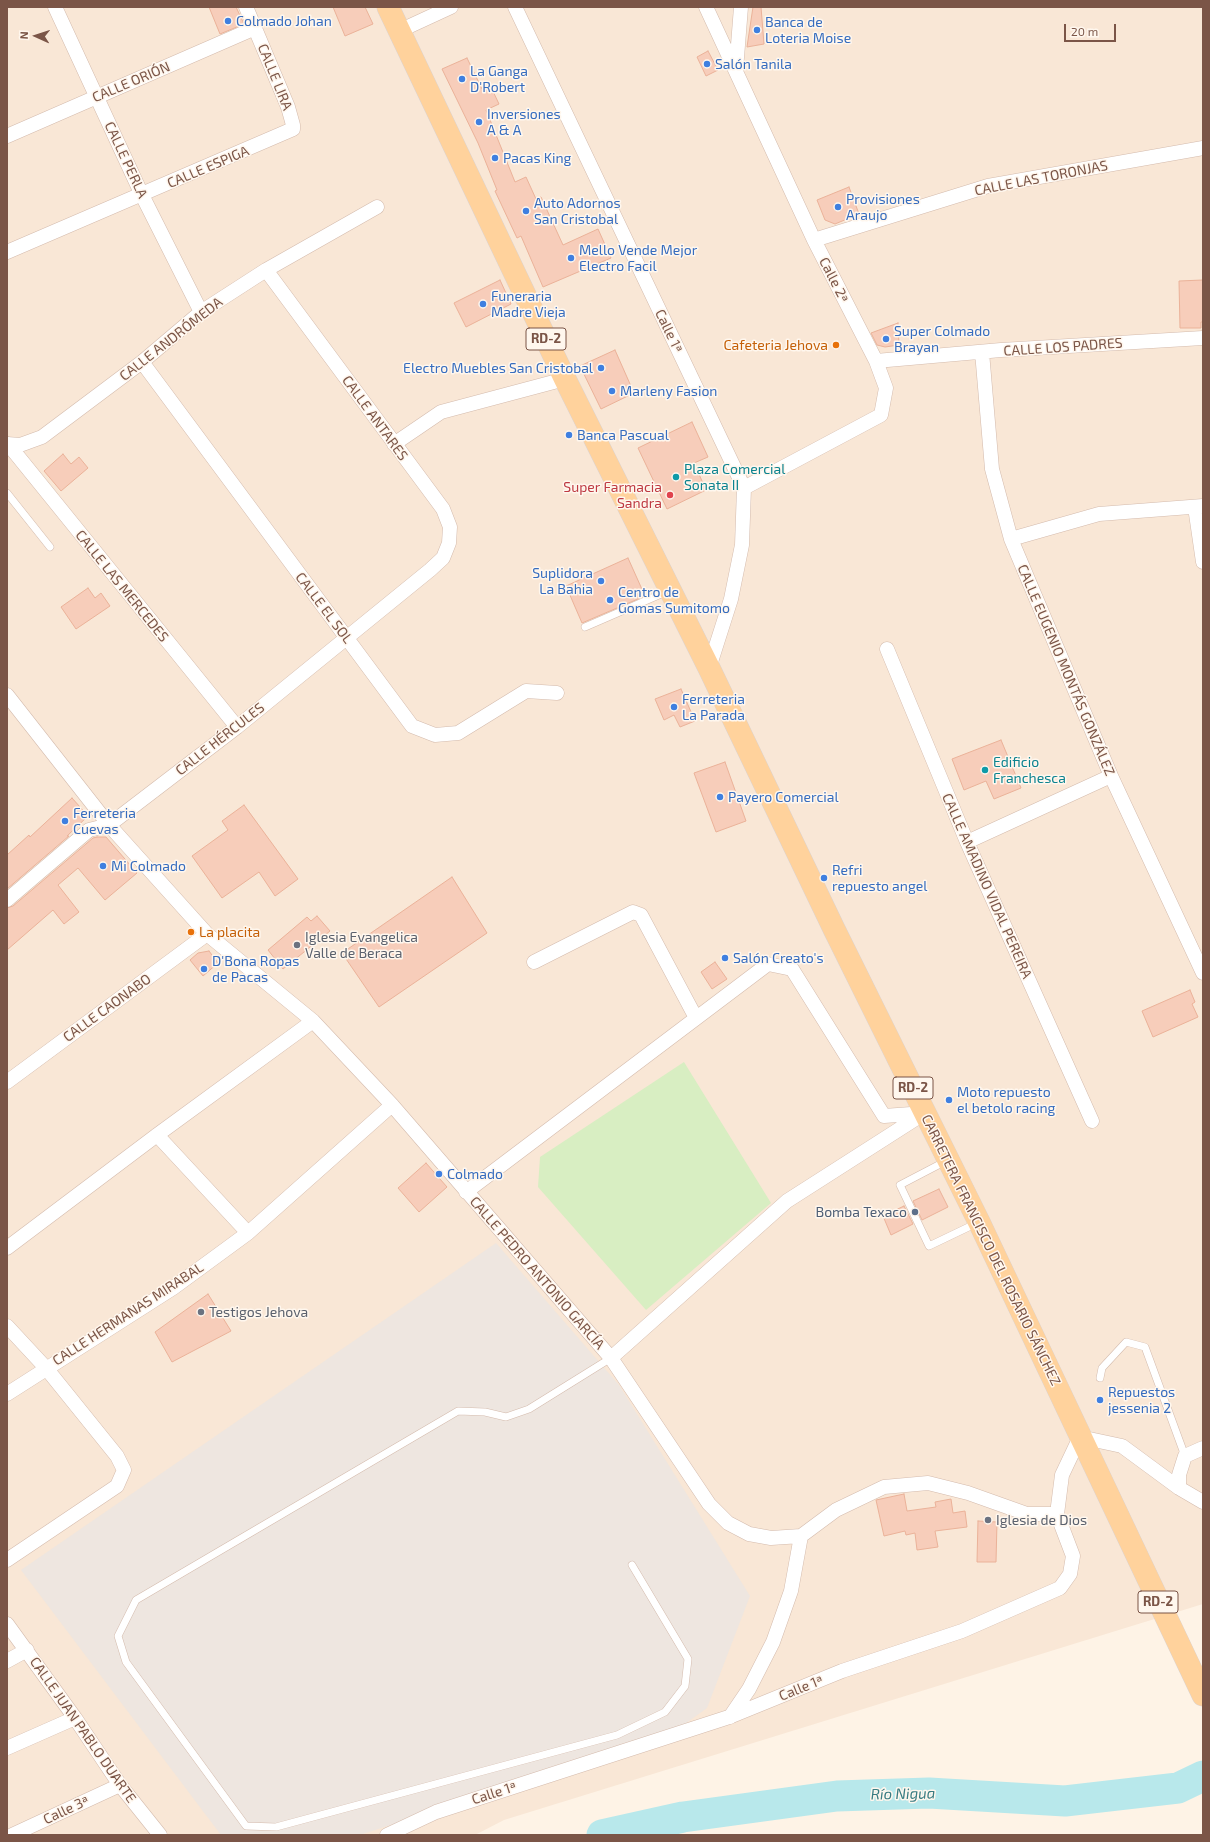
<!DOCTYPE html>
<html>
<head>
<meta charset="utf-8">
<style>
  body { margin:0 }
  #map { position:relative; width:1210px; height:1842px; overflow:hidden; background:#fef3e6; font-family:"Exo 2",sans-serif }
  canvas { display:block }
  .frame { position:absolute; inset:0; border:8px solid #7b5547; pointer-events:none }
  .north { position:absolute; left:16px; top:16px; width:40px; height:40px; -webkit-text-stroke:3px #fff7ee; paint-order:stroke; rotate:273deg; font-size:11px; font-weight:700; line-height:16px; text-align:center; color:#7b5547 }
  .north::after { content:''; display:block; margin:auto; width:14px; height:18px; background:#7b5547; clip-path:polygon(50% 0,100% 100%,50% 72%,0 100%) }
  .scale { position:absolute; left:1064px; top:24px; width:52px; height:18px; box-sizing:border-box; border:2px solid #7b5547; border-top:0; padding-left:5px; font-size:12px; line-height:14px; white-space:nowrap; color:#7b5547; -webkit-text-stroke:3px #fff7ee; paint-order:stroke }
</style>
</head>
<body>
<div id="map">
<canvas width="1210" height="1842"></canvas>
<div class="frame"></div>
<div class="north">N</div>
<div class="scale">20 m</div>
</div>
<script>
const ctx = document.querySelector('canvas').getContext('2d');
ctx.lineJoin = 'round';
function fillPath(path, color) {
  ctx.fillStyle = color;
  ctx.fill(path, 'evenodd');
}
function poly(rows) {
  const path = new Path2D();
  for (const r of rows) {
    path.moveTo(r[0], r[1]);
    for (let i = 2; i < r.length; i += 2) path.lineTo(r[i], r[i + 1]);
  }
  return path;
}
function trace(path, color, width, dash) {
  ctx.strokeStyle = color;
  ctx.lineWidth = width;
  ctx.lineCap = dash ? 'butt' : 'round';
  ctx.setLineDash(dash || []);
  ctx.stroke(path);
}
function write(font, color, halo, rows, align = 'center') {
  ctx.font = font + ' "Exo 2",sans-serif';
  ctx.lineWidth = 3;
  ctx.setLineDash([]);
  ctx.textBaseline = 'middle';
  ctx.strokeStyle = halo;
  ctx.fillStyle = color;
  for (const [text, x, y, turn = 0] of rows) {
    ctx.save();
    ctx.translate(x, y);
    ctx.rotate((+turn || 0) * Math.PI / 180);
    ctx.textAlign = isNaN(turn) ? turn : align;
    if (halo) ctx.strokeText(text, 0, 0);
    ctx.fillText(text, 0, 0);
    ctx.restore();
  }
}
fillPath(poly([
  [7,7,1203,7,1203,1604,504,1820,475,1835,7,1835]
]), '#f9e7d6');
fillPath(poly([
  [496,1243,619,1385,750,1596,707,1708,674,1732,360,1835,221,1835,21,1570]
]), '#eee6e0');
fillPath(poly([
  [684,1062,771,1203,646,1310,538,1187,540,1157]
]), '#d8eec2');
trace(poly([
  [602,1835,683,1817,837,1796,929,1793,1065,1801,1178,1788,1203,1776]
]), '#b8e8eb', 31);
const building = poly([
  [209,7,236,7,244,24,220,34,209,7],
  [333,7,365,7,373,24,345,36,333,7],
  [753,7,761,7,764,44,747,47,753,7],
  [708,51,718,70,706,76,697,57,708,51],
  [467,58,482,89,490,85,499,104,486,110,515,182,526,177,536,199,541,197,563,245,598,229,611,258,543,287,521,236,517,238,495,191,497,190,478,143,442,69,467,58],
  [849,187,859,214,835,224,825,220,817,200,849,187],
  [500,280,511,304,466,327,454,303,500,280],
  [1203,280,1203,322,1201,322,1201,328,1180,328,1179,281,1203,280],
  [898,323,899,345,885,347,877,345,871,333,898,323],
  [615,350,634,393,601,409,580,366,615,350],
  [692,422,708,457,694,463,706,490,667,509,638,448,692,422],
  [63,454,71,464,79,457,88,468,61,491,44,471,63,454],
  [628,558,645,596,582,623,566,586,628,558],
  [88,588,95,598,101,593,110,606,76,629,61,607,88,588],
  [681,689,695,721,680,727,674,715,664,720,655,699,681,689],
  [1001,740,1021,788,994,799,986,781,964,790,952,759,1001,740],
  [725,762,746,821,716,832,694,773,725,762],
  [72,798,88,816,67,836,69,836,7,889,7,855,29,835,30,837,72,798],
  [244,805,298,879,275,896,259,872,222,898,192,856,228,830,222,821,244,805],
  [97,837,106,837,137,873,105,900,78,868,58,885,79,912,64,924,53,910,7,950,7,908,13,906,93,838,97,837],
  [452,877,487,933,379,1007,342,953,452,877],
  [317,916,330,931,283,969,268,950,307,917,311,921,317,916],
  [209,951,218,963,203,976,190,960,198,953,209,951],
  [715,962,727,979,712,989,701,972,715,962],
  [1190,990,1195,1002,1192,1004,1198,1017,1153,1037,1142,1011,1190,990],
  [426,1163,447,1187,419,1212,398,1188,426,1163],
  [939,1189,948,1207,922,1220,913,1201,939,1189],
  [904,1206,913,1224,891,1235,883,1216,904,1206],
  [208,1294,231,1331,172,1362,155,1332,208,1294],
  [904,1494,907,1511,936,1507,935,1502,951,1499,953,1513,965,1511,967,1527,935,1531,938,1547,917,1550,915,1533,906,1535,905,1531,884,1536,876,1500,904,1494],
  [978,1521,997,1522,996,1562,977,1562,978,1521]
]);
fillPath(building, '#f7cdba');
trace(building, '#ebb299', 1);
const service = poly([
  [7,493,50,547],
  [585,627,668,591],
  [946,1161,900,1185,929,1246,977,1223],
  [611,1358,529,1409,506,1417,485,1412,458,1411,136,1600,118,1636,126,1662,246,1826,276,1827,617,1735,665,1712,685,1686,688,1659,632,1565],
  [1100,1378,1102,1368,1126,1342,1145,1347,1185,1456]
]);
const minor = poly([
  [55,7,142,195,201,312],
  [515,7,744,488,742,545,731,599,709,668],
  [706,7,814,240,876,361,886,388,881,415,744,488],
  [399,31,451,7],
  [736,70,741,7],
  [7,136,255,28],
  [814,240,988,186,1203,148],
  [7,252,293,129,293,125,288,107,246,7],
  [982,352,992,469,1011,539,1111,776,1203,973],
  [876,361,1001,350,1203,338],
  [142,362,412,726,435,735,458,733,526,691,557,693],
  [7,444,20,445,42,437,142,362,201,312,266,270,377,207],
  [8,444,237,727],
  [394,444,441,412,565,379],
  [1195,507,1203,562],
  [1011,539,1099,514,1203,506],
  [887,649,967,842,1092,1121],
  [7,695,109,825,207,934,313,1021,392,1105,611,1358,709,1504,728,1523,749,1534,771,1538,801,1536,836,1510,884,1487,928,1483,968,1493,1027,1514,1057,1514],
  [967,842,1111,776],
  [7,900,89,830,109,825,237,727,430,570,443,558,449,543,450,527,443,509,266,270],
  [534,962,633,912,641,915,696,1018],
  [7,1082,207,934],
  [157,1135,248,1233],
  [466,1192,768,964,792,969,884,1116,925,1113],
  [7,1248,157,1135,313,1021],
  [7,1326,46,1368,117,1456,124,1470,117,1486,7,1560],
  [611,1358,787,1201,923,1114],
  [7,1394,173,1288,248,1233,392,1105],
  [1179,1488,1179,1475,1185,1456,1203,1448],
  [7,1624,75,1718,120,1785,160,1835],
  [7,1661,27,1650],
  [730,1717,749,1689,773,1642,791,1591,801,1536],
  [7,1748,75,1718],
  [12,1835,120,1785],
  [387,1835,436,1812,729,1717,842,1671,962,1631,1060,1588,1070,1574,1073,1556,1057,1514,1062,1475,1080,1437,1122,1446,1179,1488,1203,1502]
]);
const primary = poly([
  [388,7,565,379,709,668,834,929,979,1222,1203,1695]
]);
trace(service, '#d4bbad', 8);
trace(minor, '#d4bbad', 15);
trace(primary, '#ddd3cf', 23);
trace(service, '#fff', 7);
trace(minor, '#fff', 14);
trace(primary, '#ffd29c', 22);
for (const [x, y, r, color] of [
  [228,21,4,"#3f7fe0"],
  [757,30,4,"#3f7fe0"],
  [707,64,4,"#3f7fe0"],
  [462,79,4,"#3f7fe0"],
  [479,122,4,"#3f7fe0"],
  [495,158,4,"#3f7fe0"],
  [838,207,4,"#3f7fe0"],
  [526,211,4,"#3f7fe0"],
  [571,258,4,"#3f7fe0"],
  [483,304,4,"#3f7fe0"],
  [886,339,4,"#3f7fe0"],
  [836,345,4,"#e8710a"],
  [601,368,4,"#3f7fe0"],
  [612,391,4,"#3f7fe0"],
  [569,435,4,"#3f7fe0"],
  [676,477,4,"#0f9aa8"],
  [670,495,4,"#e0444e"],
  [601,581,4,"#3f7fe0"],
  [610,600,4,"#3f7fe0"],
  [674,707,4,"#3f7fe0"],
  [985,770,4,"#0f9aa8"],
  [720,797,4,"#3f7fe0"],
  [65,821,4,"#3f7fe0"],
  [103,866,4,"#3f7fe0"],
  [824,878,4,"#3f7fe0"],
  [191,932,4,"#e8710a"],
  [297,945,4,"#6b7280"],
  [725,958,4,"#3f7fe0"],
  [204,969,4,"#3f7fe0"],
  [949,1100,4,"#3f7fe0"],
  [439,1174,4,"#3f7fe0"],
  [915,1212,4,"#5c6f8a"],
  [201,1312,4,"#6b7280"],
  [1100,1400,4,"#3f7fe0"],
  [988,1520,4,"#6b7280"]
]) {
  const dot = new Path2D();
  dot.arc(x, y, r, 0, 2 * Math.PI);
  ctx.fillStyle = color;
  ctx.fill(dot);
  trace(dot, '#fff7ee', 1.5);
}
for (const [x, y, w] of [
  [546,339,40],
  [913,1088,40],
  [1158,1602,40]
]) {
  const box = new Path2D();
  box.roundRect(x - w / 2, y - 11, w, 22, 3);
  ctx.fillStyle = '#fff7ee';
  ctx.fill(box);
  trace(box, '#7b5547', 1);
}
write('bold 13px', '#7b5547', null, [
  ["RD-2",546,339],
  ["RD-2",913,1088],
  ["RD-2",1158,1602]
]);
write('14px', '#366cbe', '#fff7ee', [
  ["Colmado Johan",236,21],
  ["Banca de",765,22],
  ["Loteria Moise",765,38],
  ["Salón Tanila",715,64],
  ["La Ganga",470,71],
  ["D'Robert",470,87],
  ["Inversiones",487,114],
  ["A & A",487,130],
  ["Pacas King",503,158],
  ["Provisiones",846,199],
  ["Araujo",846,215],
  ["Auto Adornos",534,203],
  ["San Cristobal",534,219],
  ["Mello Vende Mejor",579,250],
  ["Electro Facil",579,266],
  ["Funeraria",491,296],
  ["Madre Vieja",491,312],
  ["Super Colmado",894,331],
  ["Brayan",894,347],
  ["Electro Muebles San Cristobal",593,368,"right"],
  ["Marleny Fasion",620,391],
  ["Banca Pascual",577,435],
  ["Suplidora",593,573,"right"],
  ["La Bahia",593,589,"right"],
  ["Centro de",618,592],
  ["Gomas Sumitomo",618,608],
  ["Ferreteria",682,699],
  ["La Parada",682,715],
  ["Payero Comercial",728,797],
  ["Ferreteria",73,813],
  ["Cuevas",73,829],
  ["Mi Colmado",111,866],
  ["Refri",832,870],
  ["repuesto angel",832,886],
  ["Salón Creato's",733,958],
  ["D'Bona Ropas",212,961],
  ["de Pacas",212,977],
  ["Moto repuesto",957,1092],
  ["el betolo racing",957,1108],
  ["Colmado",447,1174],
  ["Repuestos",1108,1392],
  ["jessenia 2",1108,1408]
], 'left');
write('14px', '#7b5547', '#fff7ee', [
  ["CALLE LIRA",275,77,68],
  ["CALLE ORIÓN",131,82,-23],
  ["CALLE PERLA",126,160,65],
  ["CALLE ESPIGA",208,167,-23],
  ["CALLE LAS TORONJAS",1041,178,-11],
  ["Calle 2ª",834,280,63],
  ["Calle 1ª",669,331,64],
  ["CALLE ANDRÓMEDA",171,339,-38],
  ["CALLE LOS PADRES",1063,347,-4],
  ["CALLE ANTARES",375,418,54],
  ["CALLE LAS MERCEDES",122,586,51],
  ["CALLE EL SOL",324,608,53],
  ["CALLE EUGENIO MONTÁS GONZÁLEZ",1066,670,67],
  ["CALLE HÉRCULES",220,739,-38],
  ["CALLE AMADINO VIDAL PEREIRA",987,886,66],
  ["CALLE CAONABO",107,1008,-36],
  ["CARRETERA FRANCISCO DEL ROSARIO SÁNCHEZ",991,1250,64],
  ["CALLE PEDRO ANTONIO GARCÍA",537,1273,49],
  ["CALLE HERMANAS MIRABAL",128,1314,-33],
  ["Calle 1ª",801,1688,-22],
  ["CALLE JUAN PABLO DUARTE",83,1730,55],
  ["Calle 1ª",494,1793,-18],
  ["Calle 3ª",66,1810,-25]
]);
write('14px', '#c56008', '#fff7ee', [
  ["Cafeteria Jehova",828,345],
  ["La placita",199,932,"left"]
], 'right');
write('14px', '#0d838f', '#fff7ee', [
  ["Plaza Comercial",684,469],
  ["Sonata II",684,485],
  ["Edificio",993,762],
  ["Franchesca",993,778]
], 'left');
write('14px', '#be3a42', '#fff7ee', [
  ["Super Farmacia",662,487],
  ["Sandra",662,503]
], 'right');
write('14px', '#5b616d', '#fff7ee', [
  ["Iglesia Evangelica",305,937],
  ["Valle de Beraca",305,953],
  ["Testigos Jehova",209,1312],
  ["Iglesia de Dios",996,1520]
], 'left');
write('14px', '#4e5e75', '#fff7ee', [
  ["Bomba Texaco",907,1212]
], 'right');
write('italic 15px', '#397c82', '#fff7ee', [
  ["Río Nigua",903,1794,-1]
]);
</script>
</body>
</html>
